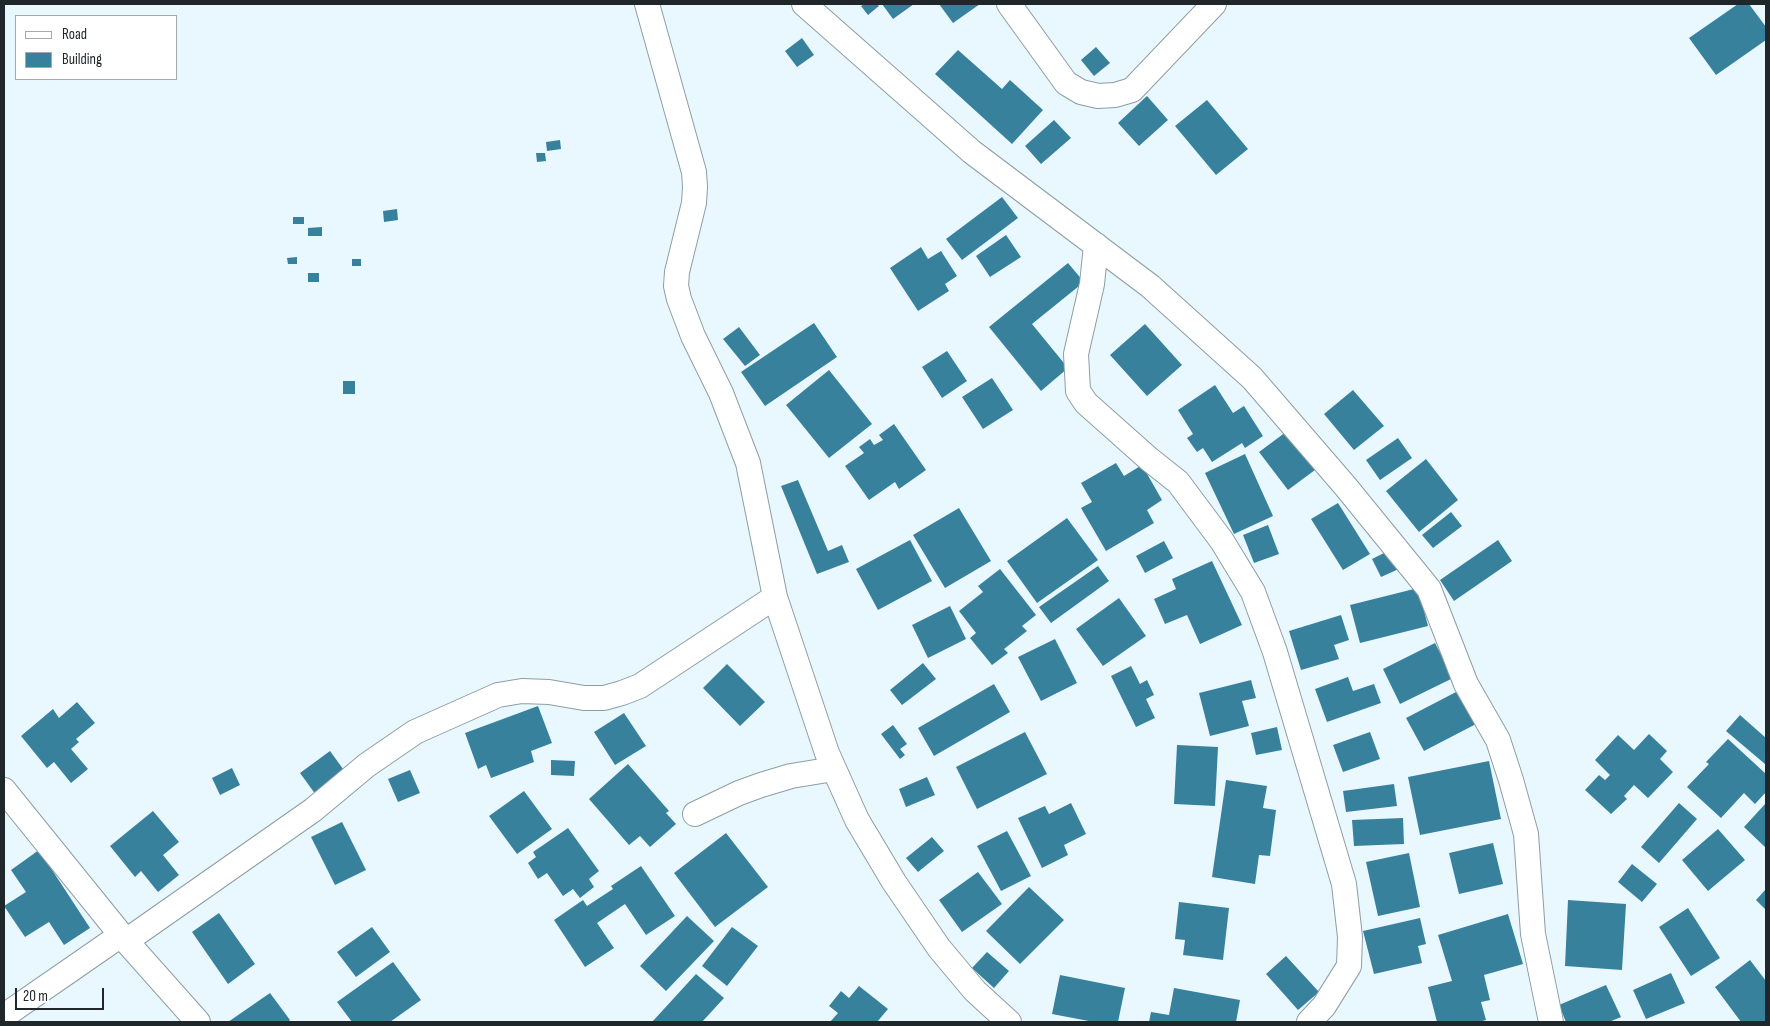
<!DOCTYPE html>
<html>
<head>
<meta charset="utf-8">
<style>
  body { margin:0 }
  #map { position:relative; width:1770px; height:1026px; overflow:hidden; background:#e9f8fe; font-family:"Sofia Sans Condensed",sans-serif }
  canvas { display:block }
  .frame { position:absolute; inset:0; border:5px solid #20272a; pointer-events:none }
  .legend { position:absolute; left:15px; top:15px; width:162px; height:65px; box-sizing:border-box; background:#fff; border:1px solid #a6a9aa; margin:0; padding:6px 9px; list-style:none; font-size:15px; color:#20272a }
  .legend li { display:flex; align-items:center; gap:10px; height:25px }
  .legend b { width:25px; border:1px solid #a6a9aa }
  .scale { position:absolute; left:15px; top:988px; width:89px; height:22px; box-sizing:border-box; border:2px solid #20272a; border-top:0; padding-left:6px; font-size:15px; line-height:18px; white-space:nowrap; color:#20272a; -webkit-text-stroke:4px #fff; paint-order:stroke }
</style>
</head>
<body>
<div id="map">
<canvas width="1770" height="1026"></canvas>
<div class="frame"></div>
<ul class="legend">
<li><b style="height:6px;background:#fff"></b>Road</li>
<li><b style="height:14px;background:#38819d"></b>Building</li>
</ul>
<div class="scale">20 m</div>
</div>
<script>
const ctx = document.querySelector('canvas').getContext('2d');
ctx.lineJoin = 'round';
function fillPath(path, color) {
  ctx.fillStyle = color;
  ctx.fill(path, 'evenodd');
}
function poly(rows) {
  const path = new Path2D();
  for (const r of rows) {
    path.moveTo(r[0], r[1]);
    for (let i = 2; i < r.length; i += 2) path.lineTo(r[i], r[i + 1]);
  }
  return path;
}
function trace(path, color, width, dash) {
  ctx.strokeStyle = color;
  ctx.lineWidth = width;
  ctx.lineCap = dash ? 'butt' : 'round';
  ctx.setLineDash(dash || []);
  ctx.stroke(path);
}
fillPath(poly([
  [865,4,877,4,879,6,868,15,861,6],
  [882,4,914,4,893,19],
  [939,4,980,4,953,23],
  [1738,4,1749,4,1766,27,1766,40,1716,75,1689,38],
  [802,38,814,55,797,67,785,51],
  [1096,47,1110,63,1094,76,1081,60],
  [958,50,1002,89,1010,80,1043,110,1012,144,935,74],
  [1147,96,1168,120,1139,146,1118,123],
  [1207,100,1248,149,1216,175,1175,126],
  [1054,120,1071,138,1041,164,1025,146],
  [560,140,561,149,547,151,546,142],
  [536,153,545,153,546,161,537,162],
  [1002,197,1018,218,962,260,946,239],
  [397,209,398,220,384,222,383,211],
  [293,217,304,217,304,224,293,224],
  [322,227,322,236,308,236,308,228],
  [1006,235,1021,257,990,277,976,256],
  [921,247,928,259,941,251,957,276,945,284,949,291,918,311,890,268],
  [297,257,297,264,288,264,287,258],
  [352,259,361,259,361,266,352,266],
  [1068,263,1084,282,1032,324,1068,368,1041,391,989,327],
  [308,273,319,273,319,282,308,282],
  [814,323,837,357,765,406,741,372],
  [1145,324,1182,365,1147,396,1110,355],
  [739,327,760,355,745,366,723,339],
  [947,351,967,381,942,398,922,367],
  [829,370,872,424,829,458,786,405],
  [992,378,1013,410,983,429,962,397],
  [343,381,355,381,355,394,343,394],
  [1215,385,1233,413,1244,406,1263,436,1245,448,1242,443,1212,462,1203,448,1197,452,1187,438,1193,434,1178,410],
  [1353,390,1384,426,1354,450,1324,414],
  [894,424,926,470,899,489,895,482,869,500,845,466,864,453,859,447,870,439,874,445,883,440,879,435],
  [1290,429,1319,467,1288,490,1259,452],
  [1398,438,1412,458,1380,480,1366,460],
  [1245,454,1273,516,1234,534,1205,473],
  [1426,459,1458,500,1419,532,1386,491],
  [1116,463,1124,476,1142,465,1162,500,1147,510,1154,523,1106,551,1081,508,1092,502,1081,483],
  [798,480,828,551,842,545,849,562,817,574,781,486],
  [1338,503,1370,554,1343,570,1311,519],
  [959,508,991,561,945,588,913,535],
  [1451,512,1462,526,1433,548,1422,535],
  [1067,518,1098,560,1037,603,1007,561],
  [1268,525,1279,554,1254,563,1243,535],
  [910,540,932,581,878,610,856,569],
  [1498,540,1512,561,1454,601,1440,580],
  [1164,541,1173,558,1145,573,1136,556],
  [1392,549,1401,568,1381,577,1372,559],
  [1212,561,1242,625,1200,644,1187,615,1165,624,1154,599,1176,589,1172,579],
  [1098,566,1109,581,1051,623,1039,607],
  [1000,569,1036,615,1022,626,1027,631,1004,649,1008,653,992,665,970,638,976,633,959,611,983,592,978,586],
  [1418,588,1428,626,1360,643,1350,605],
  [1119,598,1146,636,1103,666,1076,629],
  [950,606,966,639,928,658,912,625],
  [1341,615,1349,640,1334,645,1339,659,1301,670,1289,631],
  [1055,639,1077,683,1041,701,1018,657],
  [1435,643,1453,678,1400,704,1383,669],
  [923,663,936,679,902,705,890,690],
  [727,664,765,702,740,726,703,688],
  [1131,666,1140,684,1147,680,1154,695,1146,699,1155,718,1136,727,1111,676],
  [1348,677,1353,691,1374,684,1381,703,1327,722,1315,689],
  [1251,680,1256,698,1242,701,1249,726,1210,736,1199,693],
  [994,684,1010,712,934,756,918,728],
  [1458,691,1476,724,1424,751,1406,718],
  [77,702,95,723,76,739,79,742,71,749,88,769,71,783,54,762,47,768,21,736,53,709,59,718],
  [538,706,552,743,531,751,534,762,491,778,486,765,478,769,465,733],
  [624,713,646,746,615,765,594,732],
  [1740,715,1766,738,1765,764,1726,731],
  [893,725,907,744,900,749,905,755,900,759,881,734],
  [1277,727,1282,750,1256,755,1251,733],
  [1025,732,1047,774,977,809,956,767],
  [1370,732,1380,759,1343,772,1333,745],
  [1649,734,1667,751,1660,759,1673,772,1648,798,1634,785,1624,796,1627,799,1611,814,1585,790,1599,775,1605,780,1610,775,1595,760,1618,735,1634,750],
  [1728,739,1766,774,1766,792,1755,804,1744,793,1721,818,1687,787,1709,764,1706,762],
  [1177,745,1218,747,1215,806,1174,804],
  [330,751,346,773,316,795,300,773],
  [551,760,575,761,574,776,551,775],
  [1489,761,1501,819,1420,835,1408,777],
  [628,764,669,811,666,813,676,824,650,847,640,836,629,845,589,799],
  [232,768,240,785,220,795,212,778],
  [410,770,420,793,398,802,388,779],
  [927,777,935,795,906,807,899,789],
  [1226,780,1267,786,1263,808,1276,810,1270,856,1259,855,1255,884,1212,877],
  [1394,784,1397,806,1346,812,1343,791],
  [524,791,552,829,517,854,489,816],
  [1071,803,1086,834,1064,845,1068,855,1042,868,1018,818,1045,806,1049,814],
  [1679,803,1697,819,1659,863,1641,847],
  [1766,803,1766,848,1744,827],
  [153,811,179,842,163,855,179,875,158,892,141,871,135,877,110,846],
  [1403,818,1404,844,1354,846,1352,820],
  [342,822,366,870,335,885,311,837],
  [568,828,599,871,589,879,594,887,580,898,573,889,563,896,547,873,538,879,528,863,536,857,533,852],
  [1718,829,1745,860,1708,891,1682,860],
  [1007,831,1031,876,1001,891,977,846],
  [726,833,768,887,715,927,674,873],
  [932,837,944,851,918,872,906,858],
  [1493,843,1503,884,1459,894,1449,853],
  [39,850,90,928,64,945,49,922,25,937,4,906,26,892,11,870],
  [1409,853,1420,907,1378,916,1366,862],
  [1632,864,1657,884,1642,902,1618,882],
  [641,866,675,916,646,935,625,904,597,923,614,948,585,967,554,920,583,900,587,906,613,889,611,886],
  [978,872,1002,904,962,932,939,900],
  [1029,887,1064,920,1020,964,986,931],
  [1766,889,1766,910,1756,900],
  [1568,900,1626,904,1622,970,1565,966],
  [1179,902,1229,908,1223,960,1183,955,1185,940,1175,939],
  [1688,908,1720,958,1691,976,1659,927],
  [219,913,255,964,228,984,192,932],
  [1508,914,1523,964,1484,975,1490,1000,1481,1002,1486,1020,1479,1022,1437,1022,1428,987,1452,981,1438,935],
  [687,916,714,941,666,991,640,966],
  [1420,918,1426,944,1418,946,1422,963,1374,974,1363,931],
  [372,927,390,952,356,977,337,952],
  [732,927,758,946,727,986,702,966],
  [987,952,1009,971,994,988,972,968],
  [1286,956,1319,992,1298,1010,1266,974],
  [1750,960,1766,981,1766,1022,1741,1022,1715,987],
  [393,962,421,1000,390,1022,352,1022,337,1002],
  [1671,973,1685,1003,1646,1019,1633,990],
  [696,974,724,998,702,1022,652,1022],
  [1060,975,1125,988,1118,1022,1094,1022,1052,1014],
  [1606,985,1621,1017,1609,1022,1566,1022,1559,1005],
  [859,986,888,1009,877,1022,830,1022,838,1013,829,1006,841,991,849,998],
  [1174,988,1240,1000,1236,1022,1149,1022,1151,1012,1169,1015],
  [270,993,290,1020,288,1022,228,1022]
]), '#38819d');
const minor = poly([
  [647,4,694,172,695,187,694,203,677,272,676,286,679,299,693,336,721,393,748,463,775,597,827,753,857,820,894,882,939,948,975,991,1009,1022],
  [804,4,972,152,1150,286,1252,378,1346,487,1429,589,1466,684,1498,740,1511,780,1526,834,1533,934,1551,1022],
  [1009,4,1066,83,1081,92,1098,96,1115,95,1132,90,1214,4],
  [1096,245,1092,284,1076,354,1078,391,1086,403,1149,459,1178,482,1222,541,1253,592,1275,652,1344,884,1350,937,1349,966,1324,1006,1309,1022],
  [4,790,126,941,198,1022],
  [695,814,739,793,761,785,791,776,834,769],
  [126,941,313,810,367,765,415,732,498,695,522,691,549,692,584,698,604,698,622,693,640,686,775,597],
  [4,1016,121,935]
]);
trace(minor, '#8d9ea5', 26);
trace(minor, '#fff', 24);
</script>
</body>
</html>
